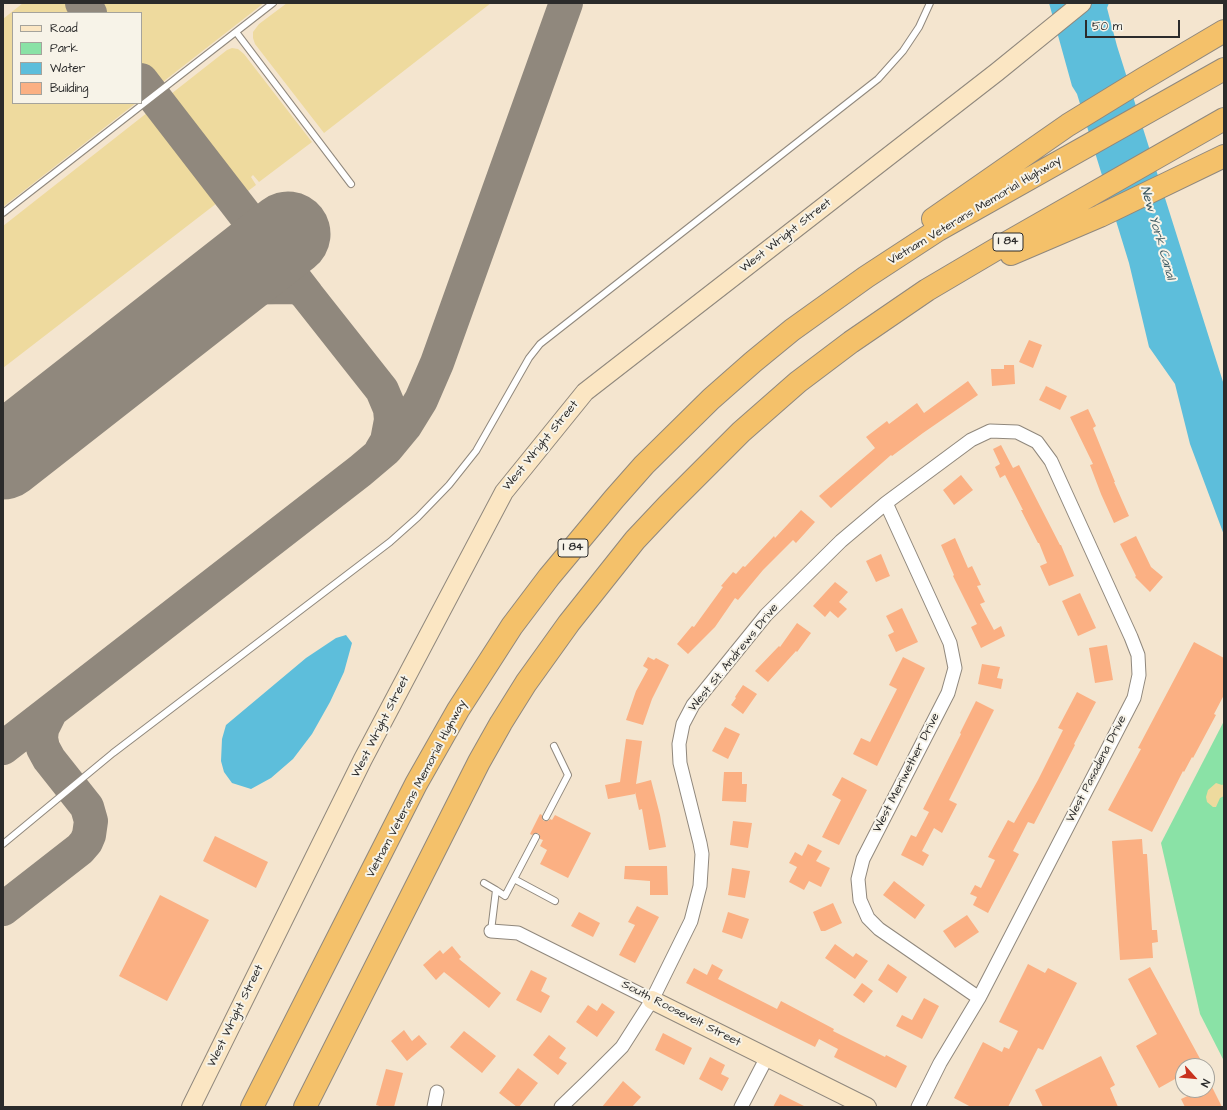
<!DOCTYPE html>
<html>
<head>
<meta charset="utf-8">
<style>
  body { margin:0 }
  #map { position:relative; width:1227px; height:1110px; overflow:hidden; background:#f4e5cf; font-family:"Architects Daughter",sans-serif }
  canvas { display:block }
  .frame { position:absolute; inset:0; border:4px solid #2b2b2b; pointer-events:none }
  .legend { position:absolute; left:12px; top:12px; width:130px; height:92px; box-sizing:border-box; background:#f7f3e8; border:1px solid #a5a39c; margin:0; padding:5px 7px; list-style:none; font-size:12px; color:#2b2b2b }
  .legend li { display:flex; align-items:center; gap:8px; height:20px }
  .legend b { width:20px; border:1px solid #a5a39c }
  .north { position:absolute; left:1175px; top:1058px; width:40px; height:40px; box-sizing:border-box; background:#f7f3e8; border:1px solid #a5a39c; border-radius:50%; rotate:117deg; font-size:11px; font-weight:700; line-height:16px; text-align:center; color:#2b2b2b }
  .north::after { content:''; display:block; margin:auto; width:14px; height:18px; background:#c8321e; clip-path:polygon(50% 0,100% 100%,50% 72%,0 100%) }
  .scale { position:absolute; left:1085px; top:20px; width:95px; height:18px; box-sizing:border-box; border:2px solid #2b2b2b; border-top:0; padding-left:5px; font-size:12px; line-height:14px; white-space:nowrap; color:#2b2b2b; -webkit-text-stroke:3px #f7f3e8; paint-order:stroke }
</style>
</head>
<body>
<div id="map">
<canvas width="1227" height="1110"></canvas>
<div class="frame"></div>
<ul class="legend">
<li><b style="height:5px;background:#fbe6c3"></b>Road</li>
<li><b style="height:11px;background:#8ae2a6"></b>Park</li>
<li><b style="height:11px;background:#5dbedb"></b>Water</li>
<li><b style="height:11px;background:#fbb083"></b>Building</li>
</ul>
<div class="north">N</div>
<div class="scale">50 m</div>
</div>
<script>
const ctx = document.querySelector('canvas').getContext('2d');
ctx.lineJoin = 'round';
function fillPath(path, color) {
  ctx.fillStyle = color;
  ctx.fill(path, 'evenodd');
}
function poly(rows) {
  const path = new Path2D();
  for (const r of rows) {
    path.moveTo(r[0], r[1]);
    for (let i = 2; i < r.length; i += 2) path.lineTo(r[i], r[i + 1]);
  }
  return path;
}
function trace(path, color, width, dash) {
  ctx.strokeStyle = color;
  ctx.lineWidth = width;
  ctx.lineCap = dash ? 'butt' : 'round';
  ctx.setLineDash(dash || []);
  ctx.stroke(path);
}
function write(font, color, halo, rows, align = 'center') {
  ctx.font = font + ' "Architects Daughter",sans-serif';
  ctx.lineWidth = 4;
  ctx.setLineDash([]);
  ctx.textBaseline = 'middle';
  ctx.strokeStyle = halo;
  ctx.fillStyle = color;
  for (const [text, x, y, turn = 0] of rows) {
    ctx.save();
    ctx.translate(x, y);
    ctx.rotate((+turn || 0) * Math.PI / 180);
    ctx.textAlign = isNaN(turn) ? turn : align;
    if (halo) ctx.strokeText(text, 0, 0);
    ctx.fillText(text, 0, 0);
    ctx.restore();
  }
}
fillPath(poly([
  [1224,721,1224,1061,1200,1014,1161,843]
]), '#8ae2a6');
fillPath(poly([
  [23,3,264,3,141,99,141,13,13,13,13,103,136,103,3,207,3,19],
  [287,3,491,3,324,133,255,44,253,38,253,32,259,24],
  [232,48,238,49,244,54,312,142,259,182,253,175,251,177,256,185,236,200,230,193,3,368,3,226,227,50],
  [1216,783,1222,785,1224,784,1224,796,1220,798,1216,807,1213,807,1207,802,1206,797,1208,790]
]), '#eeda9e');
fillPath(poly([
  [1049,3,1109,3,1107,8,1117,46,1224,385,1224,535,1190,444,1175,384,1149,347,1129,263,1077,94,1072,86],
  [346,635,352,643,344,672,330,702,312,734,293,759,271,778,251,789,232,783,224,772,221,761,222,739,226,725,306,658,336,638]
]), '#5dbedb');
trace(poly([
  [82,3,90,13],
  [141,80,307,295],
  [219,288,294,287,303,290,382,390,390,409,391,420,387,441,381,451],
  [3,748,360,471,386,449,405,426,421,400,437,363,566,3],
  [3,909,80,849,86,842,89,835,91,821,87,807,49,759,43,748,41,738,42,729,51,711]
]), '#90887d', 34);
trace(poly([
  [3,457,288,234]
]), '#90887d', 85);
fillPath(poly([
  [1029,340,1042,345,1033,368,1019,362],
  [1004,365,1014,365,1015,384,992,386,991,369,1004,369],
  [968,381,978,395,923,433,892,456,891,455,831,508,819,496,875,448,866,437,887,421,889,424,917,403,924,413],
  [1046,386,1067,396,1060,410,1039,400],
  [1088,409,1096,426,1093,428,1115,482,1114,482,1129,516,1114,523,1101,494,1090,465,1093,464,1070,417],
  [1001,445,1013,468,1019,465,1060,545,1061,545,1074,576,1049,586,1040,566,1047,563,1039,543,1038,543,1021,510,1023,510,1005,475,1000,478,995,467,1000,464,993,449],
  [961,475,973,490,954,505,943,490],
  [801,510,815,522,796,543,793,540,763,570,738,600,735,598,715,627,688,654,677,644,692,626,694,627,723,587,721,586,733,572,736,574,743,566,745,567,774,536,775,538],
  [1136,536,1151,567,1163,577,1150,592,1135,577,1136,576,1120,544],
  [955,538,968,568,972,566,981,585,977,586,985,602,980,604,994,630,1001,626,1005,636,981,648,971,627,977,624,953,576,954,575,941,545],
  [881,554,890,576,876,582,866,561],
  [835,582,848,592,839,602,847,609,838,618,830,611,825,617,813,606],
  [1080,593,1096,628,1078,636,1062,601],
  [902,608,918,642,896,652,888,635,894,632,886,616],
  [797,623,811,633,797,652,796,651,768,682,755,671,779,646,780,647],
  [1194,642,1224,658,1224,695,1214,714,1216,715,1193,758,1192,757,1184,772,1183,771,1152,832,1108,810,1141,749,1138,748],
  [1107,645,1113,680,1095,683,1089,648],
  [648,657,654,660,656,658,669,665,652,699,643,725,626,720,636,691,648,669,643,666],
  [903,657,925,668,877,766,853,754,861,738,870,742,897,689,889,685],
  [982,664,1000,667,997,678,1003,679,1001,689,978,684],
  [743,685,757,694,743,714,731,705,736,698,735,697],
  [1077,692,1096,702,1074,744,1075,745,1034,824,1028,822,1013,851,1019,854,988,913,973,905,977,897,970,894,975,885,981,888,995,860,988,857,1008,820,1014,823,1038,780,1063,730,1058,728],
  [976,701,994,710,949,800,957,804,942,833,934,828,922,851,929,855,923,866,901,855,911,835,916,837,929,812,923,809,961,734,960,733],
  [725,727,740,734,728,759,712,751],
  [626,739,642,741,636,784,651,780,660,815,666,847,649,850,642,809,639,810,635,792,635,794,608,799,605,785,620,782],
  [724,772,742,772,742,784,747,784,746,802,722,801],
  [842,777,867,790,839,845,822,837,841,800,832,795],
  [540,814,542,815,542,819,544,821,548,821,550,819,552,820,555,815,591,833,568,878,540,864,547,850,540,846,543,840,540,839,540,836,538,833,535,833,532,835,530,834],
  [733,821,752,823,748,848,730,845],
  [215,836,268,862,256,888,203,861],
  [1142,839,1143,854,1147,854,1152,930,1157,930,1158,942,1152,943,1153,958,1120,960,1112,841],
  [808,844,822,851,816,861,830,868,821,887,809,881,804,890,789,882,797,867,789,863,795,852,802,856],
  [625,866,667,866,668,895,650,895,650,881,624,879],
  [732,868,750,871,745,898,728,895],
  [894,881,925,905,915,919,883,895],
  [160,895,209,920,167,1001,119,976],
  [833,903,842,923,825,931,821,931,813,912],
  [637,906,659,917,635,963,619,955,635,925,628,922],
  [579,912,600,923,593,937,571,926],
  [728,912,749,919,742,939,722,932],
  [967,915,979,932,955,948,943,931],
  [835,944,853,957,856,953,868,961,855,979,825,958],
  [452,946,461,957,459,959,501,993,489,1008,444,972,436,980,423,965,440,950,443,954],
  [712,964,723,970,718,979,777,1009,781,1001,834,1029,833,1031,885,1057,886,1055,907,1066,896,1088,834,1057,838,1049,819,1039,815,1047,686,983,694,968,707,975],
  [888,964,907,977,897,993,878,980],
  [1028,964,1045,973,1048,968,1077,983,1043,1050,1038,1048,1008,1107,971,1107,954,1098,983,1042,1002,1052,1004,1047,1009,1049,1018,1031,999,1022],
  [1150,967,1204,1066,1183,1066,1183,1093,1175,1079,1159,1088,1136,1046,1157,1034,1128,979],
  [531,970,547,978,541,991,550,996,541,1013,516,1000],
  [862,983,873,991,864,1003,853,995],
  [924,998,939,1006,922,1039,896,1026,902,1015,912,1020],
  [602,1003,615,1012,597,1037,576,1022,588,1005,597,1011],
  [404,1030,412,1041,419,1035,427,1044,407,1061,391,1041],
  [464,1031,496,1056,482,1073,450,1047],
  [663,1033,692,1048,684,1065,655,1050],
  [549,1035,566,1048,559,1058,567,1063,558,1075,533,1055],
  [1101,1056,1115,1085,1110,1088,1118,1107,1043,1107,1035,1090],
  [710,1057,725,1065,721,1074,729,1078,722,1091,699,1079],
  [518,1068,538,1083,519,1107,517,1107,499,1093],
  [386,1069,403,1073,394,1107,383,1107,376,1105],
  [623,1081,641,1097,632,1107,602,1107],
  [1211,1085,1222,1107,1185,1107,1181,1099,1201,1090,1207,1090,1207,1087],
  [780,1094,806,1107,773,1107]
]), '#fbb083');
const lane = poly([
  [236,32,351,184],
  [3,213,273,3],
  [546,817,568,775,554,746],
  [3,844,113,753,390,542,418,517,449,485,476,451,529,358,540,344,878,79,903,51,919,27,930,3],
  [514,879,555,901],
  [484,883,496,890],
  [491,931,496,890,505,896,536,837]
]);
const street = poly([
  [886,503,950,643,955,668,948,693,863,859,858,879,860,900,868,918,879,929,979,998],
  [491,931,518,933,652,1000],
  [434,1107,437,1092],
  [561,1107,589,1080,622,1047,652,1000,691,921,700,886,702,854,700,843,680,763,679,744,683,724,693,705,766,615,841,541,886,503,971,440,990,431,1017,432,1037,442,1051,461,1131,637,1138,655,1139,675,1134,698,979,998,940,1063,918,1107],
  [741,1107,767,1057]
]);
const secondary = poly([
  [652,1000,867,1107],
  [191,1107,363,759,504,492,585,392,997,72,1082,3]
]);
const highway = poly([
  [933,219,1068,125,1143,79,1224,31],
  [1011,254,1100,216,1224,156],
  [252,1107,416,784,458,710,512,626,549,577,614,499,644,465,711,399,753,362,792,330,866,277,938,230,1224,69],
  [305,1107,479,762,501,723,526,683,569,623,635,540,668,505,741,432,798,382,851,342,927,290,1010,241,1224,119]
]);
trace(lane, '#90887d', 8);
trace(street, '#90887d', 15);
trace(secondary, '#90887d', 20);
trace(highway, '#90887d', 24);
trace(lane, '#fff', 6);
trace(street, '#fff', 13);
trace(secondary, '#fbe6c3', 18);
trace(highway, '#f4c16a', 22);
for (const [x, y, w] of [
  [1008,242,30],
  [573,548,30]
]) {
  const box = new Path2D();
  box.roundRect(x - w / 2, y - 9, w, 18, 3);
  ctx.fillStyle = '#f7f3e8';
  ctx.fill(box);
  trace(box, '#2b2b2b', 1);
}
write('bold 11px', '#2b2b2b', null, [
  ["I 84",1008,242],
  ["I 84",573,548]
]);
write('12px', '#2b2b2b', '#f7f3e8', [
  ["Vietnam Veterans Memorial Highway",975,211,-31],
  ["West Wright Street",786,236,-38],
  ["West Wright Street",541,446,-51],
  ["West St. Andrews Drive",734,658,-51],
  ["West Wright Street",381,727,-63],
  ["West Pasadena Drive",1097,769,-63],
  ["West Meriwether Drive",907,773,-63],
  ["Vietnam Veterans Memorial Highway",417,789,-62],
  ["South Roosevelt Street",681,1014,27],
  ["West Wright Street",236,1016,-64]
]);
write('italic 13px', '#3a5760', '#f7f3e8', [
  ["New York Canal",1157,233,74]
]);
</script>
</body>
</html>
